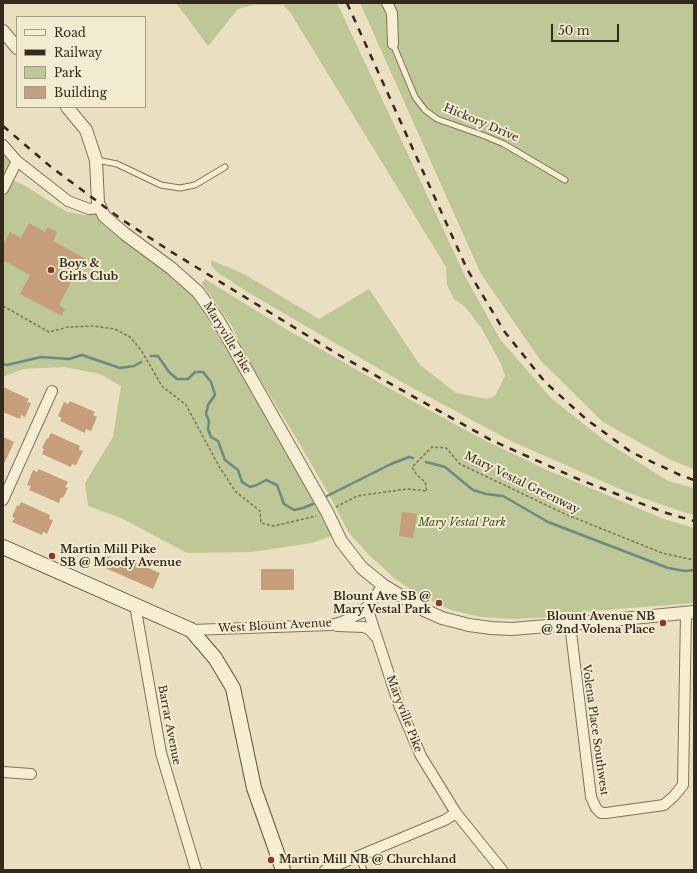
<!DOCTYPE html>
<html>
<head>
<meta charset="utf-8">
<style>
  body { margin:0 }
  #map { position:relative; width:697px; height:873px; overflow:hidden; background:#eae0c1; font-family:"Libre Baskerville",serif }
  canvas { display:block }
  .frame { position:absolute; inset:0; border:4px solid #33291d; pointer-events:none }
  .legend { position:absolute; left:16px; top:16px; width:130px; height:92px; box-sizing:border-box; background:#f2ebd0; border:1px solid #a69d88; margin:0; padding:5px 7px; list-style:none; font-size:12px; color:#33291d }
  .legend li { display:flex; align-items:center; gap:8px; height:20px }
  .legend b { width:20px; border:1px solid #a69d88 }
  .scale { position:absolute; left:551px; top:24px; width:68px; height:18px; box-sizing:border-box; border:2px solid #33291d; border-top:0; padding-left:5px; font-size:12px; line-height:14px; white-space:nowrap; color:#33291d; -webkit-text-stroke:3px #f2ebd0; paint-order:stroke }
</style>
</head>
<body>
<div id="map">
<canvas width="697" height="873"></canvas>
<div class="frame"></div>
<ul class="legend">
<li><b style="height:5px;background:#f6eed3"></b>Road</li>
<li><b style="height:5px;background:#33291d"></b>Railway</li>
<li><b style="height:11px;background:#bec796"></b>Park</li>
<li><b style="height:11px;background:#c69e79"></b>Building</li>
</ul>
<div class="scale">50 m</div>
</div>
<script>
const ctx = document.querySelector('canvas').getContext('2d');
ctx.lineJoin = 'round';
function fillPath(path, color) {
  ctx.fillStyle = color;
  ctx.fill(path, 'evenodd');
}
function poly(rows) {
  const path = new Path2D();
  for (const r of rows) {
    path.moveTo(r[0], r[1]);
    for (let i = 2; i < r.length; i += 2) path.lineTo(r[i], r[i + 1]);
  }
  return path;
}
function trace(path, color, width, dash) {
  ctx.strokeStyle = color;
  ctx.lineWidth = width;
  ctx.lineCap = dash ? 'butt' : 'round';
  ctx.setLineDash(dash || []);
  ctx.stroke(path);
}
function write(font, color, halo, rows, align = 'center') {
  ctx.font = font + ' "Libre Baskerville",serif';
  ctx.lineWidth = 4;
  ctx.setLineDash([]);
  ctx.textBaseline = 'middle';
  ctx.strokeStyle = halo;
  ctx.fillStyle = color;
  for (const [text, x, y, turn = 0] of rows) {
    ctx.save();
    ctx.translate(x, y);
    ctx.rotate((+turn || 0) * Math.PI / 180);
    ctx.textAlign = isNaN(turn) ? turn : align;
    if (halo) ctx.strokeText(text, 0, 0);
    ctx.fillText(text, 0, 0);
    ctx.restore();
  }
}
fillPath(poly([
  [176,3,337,3,466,278,500,339,551,398,605,441,668,481,694,488,694,515,680,511,629,493,511,441,407,385,249,293,217,272,211,265,211,260,244,274,319,319,369,289,420,365,456,393,487,399,495,396,505,376,501,364,482,329,466,308,454,299,447,285,446,267,290,12,283,5,254,5,238,9,208,46],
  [360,3,694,3,694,469,671,460,603,422,541,361,481,274],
  [3,150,12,160,3,176,22,184,67,212,84,215,94,213,99,217,102,224,119,238,177,280,196,296,208,314,295,467,332,536,312,543,252,552,187,553,121,518,88,506,85,483,113,437,121,386,100,374,64,367,23,369,3,377],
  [205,279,291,332,385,386,484,440,547,470,664,519,694,528,694,603,593,611,552,617,514,619,481,617,451,610,420,596,394,578,370,556,349,533,327,491,295,436,245,355,232,326,202,284]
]), '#bec796');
trace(poly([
  [151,356,158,356,169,372,177,379,188,379,195,372,203,372,211,382,215,395,208,405,206,414,209,421,208,429,211,437,218,441,225,460,238,470,242,482,250,487,257,485,266,480,277,485,284,504,294,510,303,508,313,504],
  [3,364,7,365,41,357,69,359,82,355,120,368,134,366,141,362],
  [426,462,445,467,473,490,486,494,503,496,548,522,668,568,685,571,694,570],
  [327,496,391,464,409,457,413,458]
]), '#6b8a84', 2.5);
fillPath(poly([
  [29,223,45,232,48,227,57,232,53,241,86,259,74,282,72,280,59,305,65,309,62,316,20,294,30,275,3,260,3,244,10,232,21,238],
  [3,387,29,399,27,402,31,403,25,417,21,415,20,419,3,412],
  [70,401,95,412,93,415,97,417,91,431,86,429,85,433,60,421,62,418,58,416,64,402,68,404],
  [51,433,80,446,79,450,83,451,76,465,72,464,71,467,42,454,44,449,42,448,47,438,48,439],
  [3,437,14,442,3,466],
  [39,469,68,482,65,487,68,488,63,498,61,497,59,503,29,490,31,486,27,485,33,470,37,472],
  [21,502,50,515,49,519,53,520,47,534,43,532,42,535,12,522,15,518,12,517,17,505,19,506],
  [402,512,417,514,413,538,399,536],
  [107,556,122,563,124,558,160,573,153,589,103,567],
  [261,569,294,569,294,590,261,590]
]), '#c69e79');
const service = poly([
  [393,44,415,97,425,110,437,119,485,136,504,144,565,180],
  [97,160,117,164,161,185,180,188,195,185,225,167],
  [358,857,364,870]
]);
const minor = poly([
  [387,3,392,13,393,44],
  [3,145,17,161,68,201,89,209,100,208],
  [3,189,17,161],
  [3,500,52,391],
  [135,605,161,753,196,870],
  [367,607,399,705,421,756,456,813,502,870],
  [570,624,591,797,596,808,601,813,606,813,664,805,674,796,683,785,686,613],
  [337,626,364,627,370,630,375,636],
  [191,630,331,625,342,622,361,613,372,601,383,585],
  [3,772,31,774],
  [325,870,445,820,456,813]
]);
const tertiary = poly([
  [3,31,17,48],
  [67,107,86,130,96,160,98,203,104,216,125,234,171,268,198,292,218,320,327,512,341,541,362,568,383,585,424,610,442,618,469,625,491,628,512,629,570,624,694,612]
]);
const secondary = poly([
  [3,547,191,630,215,658,233,688,254,788,283,870]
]);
trace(service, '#82725a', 7);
trace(minor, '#82725a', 12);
trace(tertiary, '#82725a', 14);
trace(secondary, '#64533d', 16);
trace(poly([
  [3,306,49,332,68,327,93,326,115,329,130,337,141,350,162,386,186,405,220,468,236,492,260,511,261,523,274,526,316,516],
  [336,507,357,496,407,489,427,491,425,482,417,475,412,467,432,447,446,448,460,464,565,514,662,553,694,560]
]), '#82725a', 1.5, [3, 2]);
trace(service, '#f6eed3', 5);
trace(minor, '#f6eed3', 10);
trace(tertiary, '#f6eed3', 12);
trace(secondary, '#f6eed3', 14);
trace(poly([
  [347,3,467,269,504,331,545,382,586,419,631,452,680,475,694,480],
  [3,126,51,167,121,219,170,251,339,355,491,440,578,479,663,512,694,521]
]), '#33291d', 2.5, [7, 7]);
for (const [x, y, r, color] of [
  [51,270,4,"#8d332e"],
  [52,556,4,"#8d332e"],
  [439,603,4,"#8d332e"],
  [663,623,4,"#8d332e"],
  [271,860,4,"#8d332e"]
]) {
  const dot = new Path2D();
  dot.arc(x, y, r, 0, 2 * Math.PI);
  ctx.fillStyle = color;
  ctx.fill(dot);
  trace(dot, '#f2ebd0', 1.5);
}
write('11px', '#33291d', '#f2ebd0', [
  ["Hickory Drive",481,123,23],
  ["Maryville Pike",227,338,59],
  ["Mary Vestal Greenway",522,483,26],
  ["West Blount Avenue",275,626,-3],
  ["Maryville Pike",404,714,69],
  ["Barrar Avenue",169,725,79],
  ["Volena Place Southwest",595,730,82]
]);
write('bold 11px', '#33291d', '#f2ebd0', [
  ["Boys &",59,264],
  ["Girls Club",59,277],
  ["Martin Mill Pike",60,550],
  ["SB @ Moody Avenue",60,563],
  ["Blount Ave SB @",431,597,"right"],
  ["Mary Vestal Park",431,610,"right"],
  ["Blount Avenue NB",655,617,"right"],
  ["@ 2nd Volena Place",655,630,"right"],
  ["Martin Mill NB @ Churchland",279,860]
], 'left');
write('italic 11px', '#414e25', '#f2ebd0', [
  ["Mary Vestal Park",462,523]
]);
</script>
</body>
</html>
